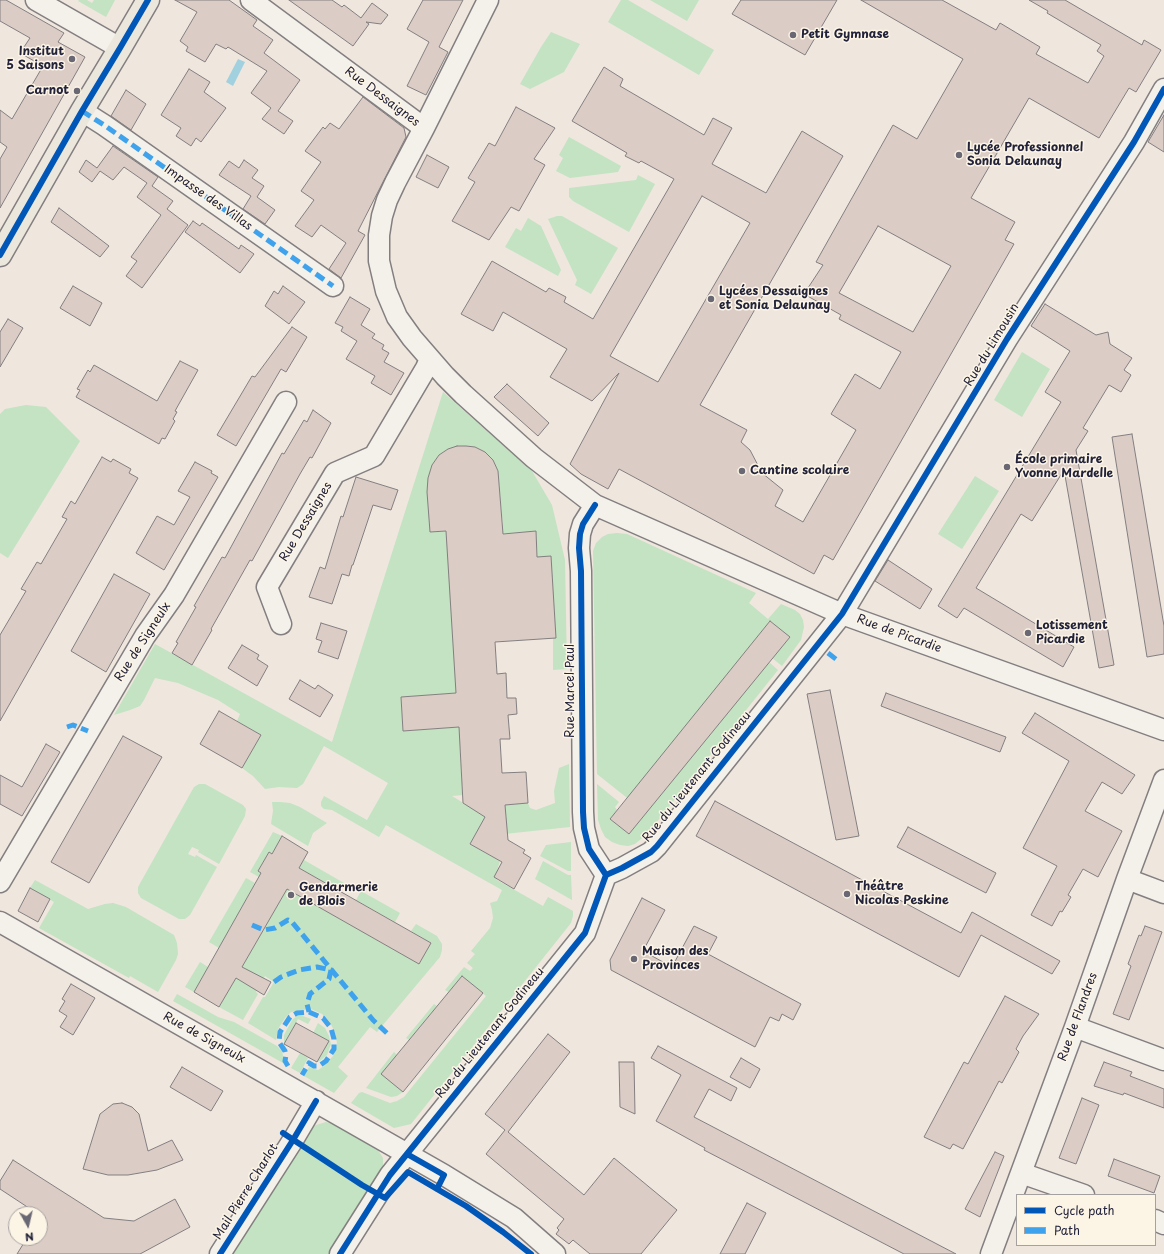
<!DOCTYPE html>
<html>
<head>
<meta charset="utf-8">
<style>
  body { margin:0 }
  #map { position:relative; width:1164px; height:1254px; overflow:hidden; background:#efe6de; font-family:"Playpen Sans",sans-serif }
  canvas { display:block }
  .legend { position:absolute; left:1016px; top:1194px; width:140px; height:52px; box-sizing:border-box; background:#fcf5e5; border:1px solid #a5a1a1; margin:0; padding:5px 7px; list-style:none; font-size:12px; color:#22223b }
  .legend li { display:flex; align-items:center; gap:8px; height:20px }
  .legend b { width:20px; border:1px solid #a5a1a1 }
  .north { position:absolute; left:8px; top:1206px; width:40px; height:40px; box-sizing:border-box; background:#fcf5e5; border:1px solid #a5a1a1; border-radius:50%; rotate:172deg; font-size:11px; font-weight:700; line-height:16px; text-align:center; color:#22223b }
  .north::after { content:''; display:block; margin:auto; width:14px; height:18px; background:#6a6774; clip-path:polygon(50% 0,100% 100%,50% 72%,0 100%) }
</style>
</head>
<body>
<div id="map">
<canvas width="1164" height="1254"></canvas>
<ul class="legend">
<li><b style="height:5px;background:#0057b8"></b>Cycle path</li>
<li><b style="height:5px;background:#3ea2ec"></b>Path</li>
</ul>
<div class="north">N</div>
</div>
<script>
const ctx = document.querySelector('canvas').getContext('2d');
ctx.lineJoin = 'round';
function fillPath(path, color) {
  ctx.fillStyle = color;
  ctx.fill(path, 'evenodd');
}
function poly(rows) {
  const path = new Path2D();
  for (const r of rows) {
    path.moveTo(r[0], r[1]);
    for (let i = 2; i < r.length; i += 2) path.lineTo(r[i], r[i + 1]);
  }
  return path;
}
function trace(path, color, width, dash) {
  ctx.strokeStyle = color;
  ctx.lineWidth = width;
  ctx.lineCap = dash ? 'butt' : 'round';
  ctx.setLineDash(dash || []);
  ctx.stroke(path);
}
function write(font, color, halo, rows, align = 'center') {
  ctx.font = font + ' "Playpen Sans",sans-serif';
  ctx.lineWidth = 3;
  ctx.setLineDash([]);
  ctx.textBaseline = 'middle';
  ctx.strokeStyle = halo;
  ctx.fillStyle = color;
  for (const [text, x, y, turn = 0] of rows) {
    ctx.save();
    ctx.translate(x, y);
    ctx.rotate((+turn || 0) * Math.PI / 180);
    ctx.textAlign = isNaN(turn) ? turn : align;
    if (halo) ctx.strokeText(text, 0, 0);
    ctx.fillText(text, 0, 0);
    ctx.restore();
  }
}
fillPath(poly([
  [79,0,87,0,92,3,94,0,115,0,106,17,78,1],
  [621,0,628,0,714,50,699,75,608,22],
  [650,0,699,0,687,21],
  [551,32,580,44,564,72,530,89,520,84,541,47],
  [569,137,621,166,618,172,570,178,556,171,563,158,559,155],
  [638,175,655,184,629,232,573,201,569,197,569,188,636,180],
  [557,216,562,216,618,248,591,294,575,285,577,280,548,219],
  [528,218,541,226,561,270,558,276,505,247,516,228,521,231],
  [1022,352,1050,369,1022,417,994,400],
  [443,392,532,471,552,505,565,560,567,669,553,670,553,638,537,557,535,532,489,534,488,528,503,527,498,471,493,460,485,452,475,447,466,446,448,449,439,455,432,465,428,478,430,532,446,531,473,692,401,697,403,731,474,726,460,749,463,795,452,796,483,815,506,819,505,805,528,803,530,808,536,810,555,803,554,791,559,768,569,764,570,827,495,835,480,827,470,844,500,861,498,867,501,872,497,880,543,906,548,897,573,911,573,916,571,923,411,1124,394,1128,351,1103,359,1093,362,1092,390,1103,397,1101,404,1097,486,996,462,976,449,992,445,990,464,967,470,971,473,968,467,963,475,954,471,951,490,928,493,918,492,910,490,903,497,901,502,890,386,825,379,837,332,810,324,809,321,806,321,802,324,796,367,820,388,783,324,746,303,784,297,788,279,787,265,789,253,776,242,768,261,735,237,721,240,714,218,700,178,683,155,678,144,700,140,706,130,710,114,715,155,644,332,742],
  [26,405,46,407,80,441,8,558,0,553,0,414,5,409],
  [975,476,999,491,962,549,938,534],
  [617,533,627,534,756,593,749,603,768,619,781,604,795,610,800,614,803,620,804,627,801,640,782,666,772,658,789,637,770,621,632,793,650,808,769,662,778,670,648,833,635,844,628,846,620,845,612,842,605,837,601,829,598,820,597,784,619,802,615,807,617,810,610,819,629,834,646,813,597,774,593,551,596,543,602,537,608,534],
  [199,784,205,784,243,805,246,809,245,816,219,864,198,852,199,850,192,847,188,854,195,857,196,855,217,867,190,915,185,919,179,919,141,898,138,893,138,887,194,787],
  [272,802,280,802,290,803,300,807,327,823,313,833,308,846,271,824,273,811],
  [273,832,282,836,272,854,269,852,258,871,261,873,259,877,250,872],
  [571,842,571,871,568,871,540,856,546,845],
  [304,860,344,883,339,890,299,868],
  [543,861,568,875,571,875,572,900,535,879],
  [246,878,255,883,219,948,209,942],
  [35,880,88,909,105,904,113,903,126,907,174,935,177,943,178,954,176,960,158,992,130,976,129,978,39,928,54,902,30,888],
  [287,889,419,964,431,943,411,931,416,924,437,936,442,944,442,950,440,957,377,1032,370,1027,338,1067,348,1076,334,1093,304,1076,309,1067,318,1070,324,1066,333,1056,337,1043,335,1032,329,1021,322,1014,311,1009,302,1010,291,1012,285,1018,278,1029,276,1040,248,1023,263,997,265,997,274,982,265,976,256,992,258,994,243,1020,219,1007],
  [361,891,400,913,395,922,356,900],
  [200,962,208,967,194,992,185,987],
  [177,994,218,1017,234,1022,277,1046,282,1051,283,1056,283,1063,173,1001],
  [434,1004,437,1006,409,1040,406,1038],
  [297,1016,303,1016,311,1019,308,1024,298,1019,284,1044,284,1035,292,1020],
  [318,1023,325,1028,329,1036,331,1044,327,1055,320,1061,317,1062,328,1041,313,1033],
  [394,1052,397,1055,403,1092,397,1096,391,1097,366,1088],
  [300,1053,308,1058,300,1073,291,1068],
  [326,1122,338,1125,376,1147,383,1158,383,1170,332,1254,229,1254,313,1126]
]), '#c3e3c2');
fillPath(poly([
  [238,59,245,62,233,86,226,82]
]), '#a1d0df');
const building = poly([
  [0,0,6,0,64,33,58,42,85,57,0,208,0,159,7,147,0,142,0,110,12,119,43,66,20,53,30,38,0,21,0,0],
  [175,0,229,0,257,20,253,26,273,40,264,53,300,80,278,111,293,121,284,134,262,119,271,108,251,93,267,71,228,47,226,49,216,44,205,62,186,51,188,47,180,41,197,12,175,0],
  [289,0,332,0,342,7,344,5,361,18,372,3,388,15,381,24,366,22,369,24,353,46,289,0],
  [423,0,463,0,439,47,448,52,426,95,407,86,429,42,407,29,423,0],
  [741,0,837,0,805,55,732,14,741,0],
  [861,0,942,0,996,30,1000,23,1040,47,1036,54,1088,83,1104,56,1097,51,1101,45,1047,13,1048,11,1029,0,1065,0,1142,45,1144,40,1161,50,1136,92,1129,88,1099,138,1029,98,971,198,1015,222,1005,240,1014,244,833,560,824,555,814,574,619,469,608,489,581,474,570,464,619,373,592,401,550,377,567,349,503,312,493,331,461,314,492,261,546,292,549,288,566,297,564,302,593,319,674,179,641,161,639,163,625,156,627,153,572,121,604,67,623,79,620,86,704,135,713,118,732,128,712,164,766,193,802,131,843,156,700,405,747,430,741,442,750,450,762,473,783,490,775,506,803,522,856,430,831,414,855,374,880,389,901,352,839,319,841,315,804,294,823,265,816,262,893,125,917,139,963,59,861,0],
  [702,196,750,223,658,382,610,356,702,196],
  [878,226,951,266,913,332,839,293,878,226],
  [189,69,210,82,204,92,226,108,201,142,196,138,191,146,176,136,181,128,161,115,189,69],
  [126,90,146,104,131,130,111,116,126,90],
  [363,97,404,128,406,137,358,231,365,235,341,278,329,269,346,243,321,225,312,237,295,226,314,200,301,191,321,162,305,151,323,127,325,129,330,123,339,129,363,97],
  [516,107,555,128,534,159,545,165,519,211,511,207,489,240,452,221,475,182,468,178,489,143,495,146,516,107],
  [1164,115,1164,152,1148,142,1164,115],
  [113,146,158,177,152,186,173,201,167,209,188,225,142,288,126,276,137,261,131,257,161,215,137,197,147,183,124,167,113,180,100,171,92,182,79,172,86,160,97,168,113,146],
  [427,155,449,167,438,188,416,177,427,155],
  [244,160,258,170,252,178,264,186,257,197,275,210,265,224,243,209,251,196,219,175,229,161,239,168,244,160],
  [59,208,109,246,100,257,51,222,59,208],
  [193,221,200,226,202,223,239,249,241,245,254,254,240,273,185,232,193,221],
  [73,286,102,303,90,326,60,308,73,286],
  [283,286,305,302,289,324,265,306,274,291,278,294,283,286],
  [350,297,370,309,361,325,375,334,372,338,384,345,382,349,389,353,384,362,404,373,391,395,371,383,375,376,346,359,357,341,341,331,343,327,335,323,350,297],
  [1045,304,1096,335,1108,332,1110,344,1132,358,1124,370,1131,375,1121,392,1109,385,1083,428,1088,431,1076,450,1114,665,1099,668,1064,470,1032,521,1021,514,976,588,1074,647,1063,667,964,608,957,618,938,606,1061,402,1045,392,1070,351,1031,326,1045,304],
  [8,319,23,328,0,367,0,332,8,319],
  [292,327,307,337,286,372,281,369,236,446,217,435,252,376,255,377,292,327],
  [180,361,198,370,175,411,177,412,173,419,175,421,165,439,162,438,159,444,76,397,80,390,77,389,88,370,90,372,94,365,157,401,180,361],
  [507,384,549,423,538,436,494,397,507,384],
  [313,410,331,423,312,458,310,457,300,474,252,561,250,560,211,629,212,630,192,665,172,653,178,643,176,642,196,607,194,606,222,557,225,558,282,453,284,454,304,420,307,422,313,410],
  [1132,434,1164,626,1164,654,1147,657,1112,437,1132,434],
  [457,446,466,446,475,447,485,452,493,460,498,471,503,534,536,531,537,557,551,556,556,638,495,642,497,674,506,673,507,698,516,698,517,714,508,715,510,739,500,739,502,773,526,772,528,803,505,805,508,840,525,850,523,853,531,858,514,889,494,877,502,862,470,844,485,817,463,803,459,727,403,731,401,697,456,693,446,531,430,532,427,492,428,478,432,465,439,455,448,449,457,446],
  [102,457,111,462,113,459,131,469,129,473,138,478,0,721,0,635,26,591,21,589,37,562,41,564,67,519,62,517,71,501,75,504,102,457],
  [195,462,212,471,211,473,218,477,164,570,136,553,157,516,174,525,190,497,178,491,195,462],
  [356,477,398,490,391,510,373,505,353,565,352,565,349,576,342,574,332,604,309,597,320,567,325,569,341,516,343,517,356,477],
  [888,560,932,589,920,609,875,581,888,560],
  [114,574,150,594,106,672,71,651,114,574],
  [770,621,790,637,629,834,610,819,770,621],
  [321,623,347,631,338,659,318,652,322,641,316,639,321,623],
  [242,645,259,655,257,659,268,666,257,686,228,668,242,645],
  [300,680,315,689,318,685,333,695,320,717,289,699,300,680],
  [830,690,859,836,836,840,807,694,830,690],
  [886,693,1006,737,1000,752,881,706,886,693],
  [219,711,261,735,242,768,200,744,219,711],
  [1035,713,1135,775,1122,794,1102,782,1085,811,1122,831,1098,877,1083,869,1068,895,1071,897,1062,912,1060,911,1052,926,1031,915,1057,866,1023,848,1069,761,1022,733,1035,713],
  [123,736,162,757,89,883,51,862,123,736],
  [46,744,60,752,22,816,0,804,0,775,22,787,46,744],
  [715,801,961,933,972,912,1060,961,1052,974,981,935,959,977,696,836,715,801],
  [908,827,996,873,986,893,897,847,908,827],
  [282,836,308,852,299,868,431,943,419,964,287,889,242,967,271,982,264,995,236,978,219,1007,194,992,261,873,258,871,269,852,272,854,282,836],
  [30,888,50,899,38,922,18,911,30,888],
  [642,898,665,910,643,951,672,967,694,926,717,937,708,954,801,1004,793,1020,782,1014,779,1021,770,1017,755,1047,611,970,610,960,642,898],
  [1145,926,1162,932,1129,1020,1113,1014,1131,966,1128,964,1139,935,1141,936,1145,926],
  [462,976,483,993,403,1092,381,1074,462,976],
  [71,984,95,998,73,1035,60,1027,67,1016,59,1011,65,1001,62,999,71,984],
  [1005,996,1039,1014,1023,1036,1016,1049,1019,1052,1002,1083,999,1081,963,1149,953,1144,950,1149,924,1137,964,1062,968,1064,1005,996],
  [296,1023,329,1041,317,1062,284,1044,296,1023],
  [548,1034,570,1052,508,1132,584,1195,614,1158,677,1210,641,1254,590,1254,573,1240,569,1244,556,1234,559,1230,557,1228,564,1219,486,1154,505,1130,485,1114,548,1034],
  [658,1046,737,1088,731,1101,709,1089,694,1117,956,1254,904,1254,704,1150,705,1148,656,1121,681,1075,651,1058,658,1046],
  [741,1058,760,1069,750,1088,730,1077,741,1058],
  [619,1062,634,1062,635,1114,620,1107,619,1062],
  [1104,1062,1132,1072,1130,1076,1164,1089,1164,1108,1124,1093,1123,1095,1094,1086,1104,1062],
  [182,1067,223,1091,211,1111,170,1087,182,1067],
  [1082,1098,1099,1105,1076,1164,1059,1158,1082,1098],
  [122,1103,132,1107,139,1114,148,1151,172,1140,183,1160,157,1170,128,1175,108,1175,83,1169,100,1114,113,1104,122,1103],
  [995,1152,1004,1156,980,1217,965,1209,995,1152],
  [1114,1159,1160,1176,1154,1193,1108,1176,1114,1159],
  [13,1160,104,1218,134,1221,175,1199,190,1227,140,1254,17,1254,27,1238,40,1238,40,1214,38,1214,0,1189,0,1181,13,1160],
  [747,1203,766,1213,745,1254,720,1254,747,1203]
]);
fillPath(building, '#dbccc6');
trace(building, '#837f80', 1);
const street = poly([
  [36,0,120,48],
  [251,0,424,128],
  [488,0,424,128,395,183,387,200,382,216,379,235,379,261,386,291,397,317,412,338,445,376,463,394,534,458,595,505,842,614,1164,730],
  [82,111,104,125,333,286],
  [595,505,583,524,580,534,579,548,581,571,583,812,584,828,589,849,606,875],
  [281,624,267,587,335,473,374,456,426,368,430,359],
  [1127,879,1164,893],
  [0,882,145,636,174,595,286,402],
  [0,922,444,1175,514,1218,555,1254],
  [1075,1027,1164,1060],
  [1021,1173,1084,1195],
  [1155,1220,1164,1224],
  [220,1254,293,1140,316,1101],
  [340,1254,390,1175,585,933,606,875,622,868,651,852,657,846,842,614,1007,339,1134,142,1164,89],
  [991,1254,1075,1027,1127,879,1164,780]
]);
const primary = poly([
  [0,255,82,111,120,48,148,0]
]);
trace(street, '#837f80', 23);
trace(primary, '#837f80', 25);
trace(street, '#f4f0ea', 20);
trace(primary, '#ece7dc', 22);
trace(poly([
  [82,111,104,125,333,286],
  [828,653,837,660],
  [67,727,73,725,88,731],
  [252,925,264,930,275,928,288,920,292,922,373,1020,390,1036],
  [274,982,281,977,299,970,317,967,331,970,329,979,310,994,307,1004,309,1012],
  [288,1066,285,1061,286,1055,285,1051,279,1042,280,1032,290,1017,297,1013,309,1012,323,1018,331,1028,334,1039,334,1049,326,1061,319,1066,314,1066,309,1063,302,1075]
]), '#3ea2ec', 5, [10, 5]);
trace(poly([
  [0,255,82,111,120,48,148,0],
  [595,505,583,524,580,534,579,548,581,571,583,812,584,828,589,849,606,875],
  [283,1133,362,1185,385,1198,408,1172,466,1206,503,1232,531,1254],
  [407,1154,444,1175,437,1189],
  [220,1254,293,1140,316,1101],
  [340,1254,390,1175,585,933,606,875,622,868,651,852,657,846,842,614,1007,339,1134,142,1164,89]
]), '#0057b8', 6);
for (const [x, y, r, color] of [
  [793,35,4,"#6a6774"],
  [72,59,4,"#6a6774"],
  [77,91,4,"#6a6774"],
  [959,155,4,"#6a6774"],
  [711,299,4,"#6a6774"],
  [1007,467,4,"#6a6774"],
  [742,471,4,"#6a6774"],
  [1028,633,4,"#6a6774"],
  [847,894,4,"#6a6774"],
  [291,895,4,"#6a6774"],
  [634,959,4,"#6a6774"]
]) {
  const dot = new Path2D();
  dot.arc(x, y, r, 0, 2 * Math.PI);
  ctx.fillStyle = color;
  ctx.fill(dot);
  trace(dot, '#fcf5e5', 1.5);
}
write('bold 12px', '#22223b', '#fcf5e5', [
  ["Petit Gymnase",801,35],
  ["Institut",64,52,"right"],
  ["5 Saisons",64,66,"right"],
  ["Carnot",69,91,"right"],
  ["Lycée Professionnel",967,148],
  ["Sonia Delaunay",967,162],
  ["Lycées Dessaignes",719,292],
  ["et Sonia Delaunay",719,306],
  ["École primaire",1015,460],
  ["Yvonne Mardelle",1015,474],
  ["Cantine scolaire",750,471],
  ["Lotissement",1036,626],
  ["Picardie",1036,640],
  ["Théâtre",855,887],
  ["Nicolas Peskine",855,901],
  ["Gendarmerie",299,888],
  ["de Blois",299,902],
  ["Maison des",642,952],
  ["Provinces",642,966]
], 'left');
write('12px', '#22223b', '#fcf5e5', [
  ["Rue Dessaignes",382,97,37],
  ["Impasse des Villas",208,198,35],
  ["Rue du Limousin",992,345,-59],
  ["Rue Dessaignes",306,522,-59],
  ["Rue de Picardie",899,634,20],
  ["Rue de Signeulx",143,642,-57],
  ["Rue Marcel Paul",571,691,-90],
  ["Rue du Lieutenant Godineau",697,777,-51],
  ["Rue de Flandres",1078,1017,-70],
  ["Rue du Lieutenant Godineau",490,1033,-51],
  ["Rue de Signeulx",204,1038,29],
  ["Mail Pierre Charlot",246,1192,-58]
]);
</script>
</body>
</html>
